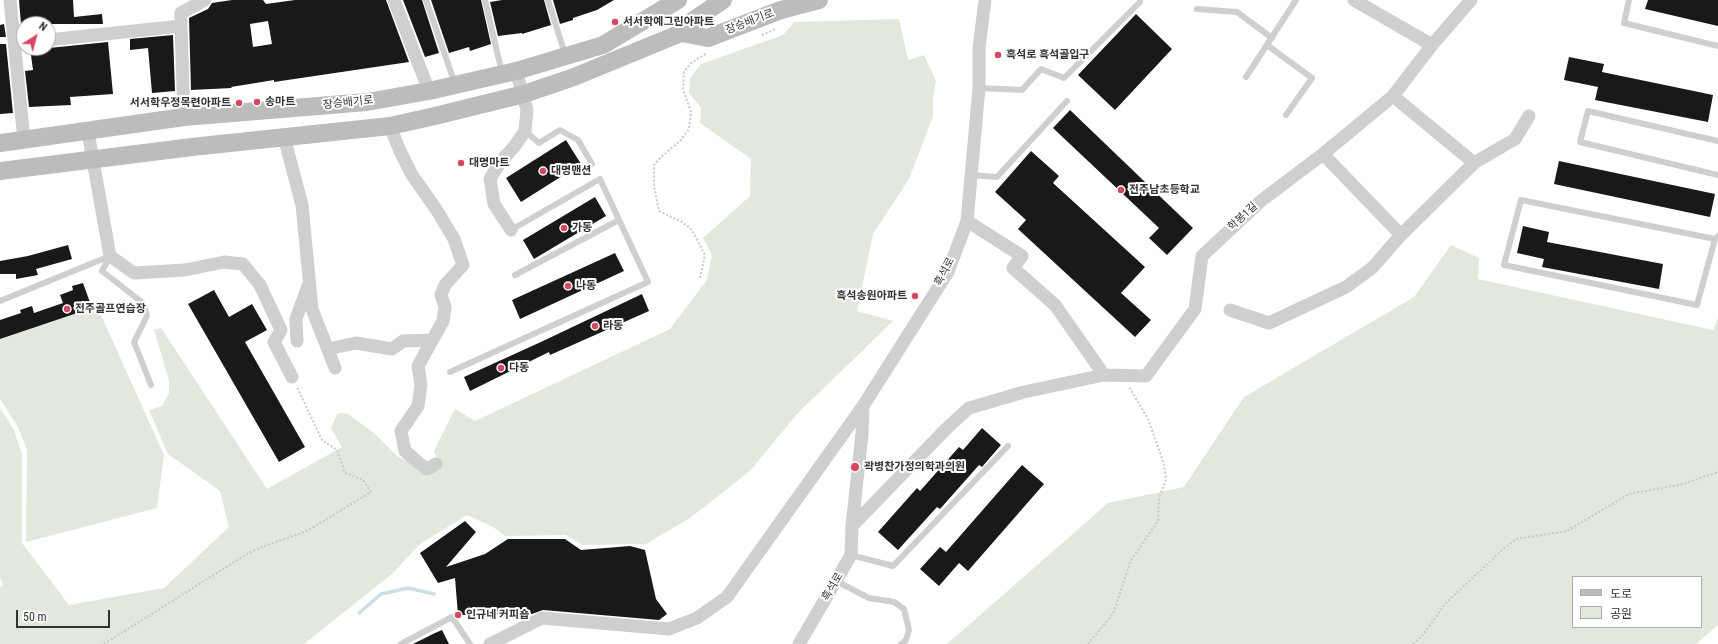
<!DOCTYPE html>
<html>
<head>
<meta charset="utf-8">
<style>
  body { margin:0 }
  #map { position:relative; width:1718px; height:644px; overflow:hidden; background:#fff; font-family:"Roboto Condensed","Noto Sans KR",sans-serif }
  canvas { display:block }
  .legend { position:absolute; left:1572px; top:576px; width:130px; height:52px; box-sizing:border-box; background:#fff; border:1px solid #adadad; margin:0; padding:5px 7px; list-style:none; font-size:12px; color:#323232 }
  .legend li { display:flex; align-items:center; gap:8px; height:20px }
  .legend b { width:20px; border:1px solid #adadad }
  .north { position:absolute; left:16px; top:16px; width:40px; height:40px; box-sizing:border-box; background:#fff; border:1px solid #adadad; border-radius:50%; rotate:36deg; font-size:11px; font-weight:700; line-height:16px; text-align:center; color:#323232 }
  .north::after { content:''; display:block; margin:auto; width:14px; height:18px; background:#d54861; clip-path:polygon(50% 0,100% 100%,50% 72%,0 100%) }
  .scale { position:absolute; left:16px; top:610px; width:94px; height:18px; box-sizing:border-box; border:2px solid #323232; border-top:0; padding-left:5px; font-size:12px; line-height:14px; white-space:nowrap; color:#323232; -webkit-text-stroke:3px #fff; paint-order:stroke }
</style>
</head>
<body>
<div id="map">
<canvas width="1718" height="644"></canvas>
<ul class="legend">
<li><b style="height:5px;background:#bcbcbc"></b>도로</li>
<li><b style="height:11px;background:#e3e8dc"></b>공원</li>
</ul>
<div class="north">N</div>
<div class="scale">50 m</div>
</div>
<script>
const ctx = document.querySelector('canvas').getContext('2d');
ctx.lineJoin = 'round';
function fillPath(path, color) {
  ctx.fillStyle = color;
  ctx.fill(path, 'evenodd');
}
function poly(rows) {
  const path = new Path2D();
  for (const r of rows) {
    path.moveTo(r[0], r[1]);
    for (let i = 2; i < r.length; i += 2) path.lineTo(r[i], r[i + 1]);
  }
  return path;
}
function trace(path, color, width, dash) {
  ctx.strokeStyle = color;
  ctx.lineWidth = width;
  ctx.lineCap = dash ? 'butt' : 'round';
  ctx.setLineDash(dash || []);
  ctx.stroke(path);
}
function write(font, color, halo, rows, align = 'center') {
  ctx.font = font + ' "Roboto Condensed","Noto Sans KR",sans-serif';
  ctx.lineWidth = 4;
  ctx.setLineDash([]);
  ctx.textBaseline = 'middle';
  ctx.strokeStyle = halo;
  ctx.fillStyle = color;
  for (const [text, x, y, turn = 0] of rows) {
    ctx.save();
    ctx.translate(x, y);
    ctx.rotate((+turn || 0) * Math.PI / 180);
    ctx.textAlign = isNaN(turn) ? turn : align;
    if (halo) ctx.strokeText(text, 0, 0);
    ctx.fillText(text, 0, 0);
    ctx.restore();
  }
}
fillPath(poly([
  [899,19,908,60,924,55,936,81,933,98,933,116,909,179,873,234,857,311,893,321,798,413,750,471,690,518,646,544,582,545,566,535,505,536,493,527,467,515,420,544,392,574,304,644,0,644,0,587,3,584,0,578,0,408,14,430,22,454,22,543,69,605,164,588,229,527,220,491,168,454,149,410,162,406,169,393,169,380,154,330,161,328,267,489,342,447,331,428,337,414,342,413,348,414,374,433,397,456,426,471,440,466,434,451,455,409,475,421,670,329,707,280,712,255,703,238,750,196,751,159,700,123,701,108,689,93,690,78,701,64,783,35,794,22],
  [1451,245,1479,258,1478,279,1713,330,1718,318,1718,625,1696,644,947,644,1108,503,1184,487,1244,397,1414,297],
  [1573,577,1701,577,1701,627,1573,627],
  [97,306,164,455,157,508,26,542,27,450,18,427,0,399,0,339]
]), '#e3e8dc');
trace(poly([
  [359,613,381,594,408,588,434,594]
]), '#cbdfe6', 3.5);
fillPath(poly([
  [19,0,73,0,74,17,102,14,103,24,24,24,24,36,22,36],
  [232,0,263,0,266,4,295,0,386,0,409,62,274,82,274,80,231,87,232,88,191,90,189,18,208,9,212,3],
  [268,21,272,44,253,47,250,24],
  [403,0,422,0,439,53,425,57],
  [431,0,481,0,491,44,470,51,469,47,449,53],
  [502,0,544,0,551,25,522,34,522,33,498,36,490,2],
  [553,0,614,0,597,10,573,18,573,20,560,24],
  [1648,0,1718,0,1718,26,1645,9],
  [1136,14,1172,49,1115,110,1078,75],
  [4,24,6,37,0,37,0,25],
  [173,35,175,91,152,93,148,48,130,50,130,39],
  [108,42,113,94,70,97,71,105,29,107,25,71,33,70,30,48,49,48],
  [0,44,6,44,13,113,0,114],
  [1569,57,1604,64,1602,72,1713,95,1708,122,1595,100,1598,87,1564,80],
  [1070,110,1193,228,1167,255,1149,238,1159,228,1053,128],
  [566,140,581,164,521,202,506,178],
  [1031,151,1059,176,1053,183,1145,267,1121,293,1151,320,1135,337,1018,229,1026,220,995,192],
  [1559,161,1715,194,1710,217,1554,184],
  [595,197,606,216,534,259,523,240],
  [1523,226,1549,232,1547,242,1663,264,1659,289,1542,267,1544,259,1517,253],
  [68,245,72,259,36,269,38,275,16,279,16,274,0,274,0,261,28,256],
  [615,253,624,271,520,319,512,300],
  [83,283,92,308,0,339,0,320,21,313,20,310,32,306,34,313,63,303,60,295,73,290,72,286],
  [214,290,229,317,252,304,267,330,245,342,305,447,279,462,188,304],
  [642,294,649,311,550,355,549,352,470,391,464,377,543,341],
  [982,428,1001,445,982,467,979,465,940,509,937,507,898,550,878,532,917,488,920,491,959,447,963,450],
  [1022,465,1044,484,968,571,959,563,939,586,920,569,940,547,946,552],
  [465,521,476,532,446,567,485,554,508,539,565,539,581,550,630,546,645,550,656,599,667,614,659,620,543,610,529,615,458,615,455,578,438,583,420,553],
  [442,630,449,644,413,644,435,633]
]), '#191919');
trace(poly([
  [762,35,776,29],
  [700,278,705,255,692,230,682,222,659,211,654,186,654,165,660,158,680,141,689,129,691,112,683,89,684,72,691,63,707,53],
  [104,644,247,554,259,548,307,531,371,492,363,480,345,473,337,450,322,440,297,387],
  [1088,644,1113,614,1131,560,1158,521,1159,499,1166,479,1164,464,1148,419,1129,387],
  [1413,644,1422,636,1446,603,1503,549,1516,539,1567,531,1629,494,1683,484,1718,472]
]), '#c9c9c9', 2, [2, 2]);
trace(poly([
  [426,0,455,84],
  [485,0,502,73],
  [548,0,565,54],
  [1629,0,1624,23,1718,46],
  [1197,9,1237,12,1272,38],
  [1267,45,1312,78,1286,115],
  [1246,77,1296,0],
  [979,88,1022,90,1041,69,1064,78,1140,2,1140,0],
  [525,131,539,143,560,130,578,140,592,164],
  [1718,141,1588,111,1580,142,1718,175],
  [971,175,997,177,1067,101],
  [1715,239,1521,200,1504,265,1697,305,1715,239,1718,236],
  [515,275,619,220],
  [0,301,110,256,102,271,143,303,147,316,134,342,151,385],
  [450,372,648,282,600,179,511,230],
  [851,555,893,566,1008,446],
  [836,581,869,598,894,602,904,609,909,630,906,640,901,644],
  [401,644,452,617,470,644]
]), '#cfcfcf', 6);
trace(poly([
  [10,0,24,140],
  [394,0,429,91],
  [1354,0,1432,45],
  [181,26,181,13,205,0],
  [48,40,181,26,184,117],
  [1393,96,1474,163,1515,139,1529,116],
  [390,126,400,151,412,175,436,209,454,239,463,265,445,285,441,295,445,307,443,321,418,366,421,385,418,406,401,431,405,451,420,464,427,469,436,464],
  [88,132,110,256,134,273,185,270,224,262,243,264,260,285,281,330,274,342,292,377],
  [284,137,302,205,312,309,335,368],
  [1323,154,1401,235],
  [967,221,1022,256,1013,268,1055,305,1104,375],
  [511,230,494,204,490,179,501,161,514,147,525,131,527,110,516,71],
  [1230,310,1269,323,1346,287,1372,268,1401,235,1474,163],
  [297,341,296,319,308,286],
  [328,349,356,343,392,349,403,341,432,340],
  [852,526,947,428,969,408,1024,392,1104,375,1146,376,1195,309,1202,256,1262,200,1323,154,1393,96,1432,45,1471,0],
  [490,644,542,618,669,629,697,618,727,597,863,406],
  [799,644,851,555,852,526,862,434,863,406,948,272,967,221,979,88,979,48,985,0]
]), '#cfcfcf', 13);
trace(poly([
  [681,33,708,38,781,10,819,0],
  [0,143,184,117,367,102,429,91,516,71,603,45,678,0],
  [0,171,192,147,390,126,435,116,524,94,574,77,681,33,688,24,723,0]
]), '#bcbcbc', 18);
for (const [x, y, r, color] of [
  [615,22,4,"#d54861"],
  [998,55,4,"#d54861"],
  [257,102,4,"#d54861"],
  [239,103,4,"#d54861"],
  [461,163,4,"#d54861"],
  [543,171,4,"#d54861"],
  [1121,190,4,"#d54861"],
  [564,228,4,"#d54861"],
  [568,286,4,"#d54861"],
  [915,296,4,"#d54861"],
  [67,309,4,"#d54861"],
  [595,326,4,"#d54861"],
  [501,368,4,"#d54861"],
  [855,467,5,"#d54861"],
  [458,615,4,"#d54861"]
]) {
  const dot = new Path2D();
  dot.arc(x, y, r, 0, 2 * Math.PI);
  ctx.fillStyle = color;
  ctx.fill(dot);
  trace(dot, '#fff', 1.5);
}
write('bold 11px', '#323232', '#fff', [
  ["서서학예그린아파트",623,22],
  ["흑석로 흑석골입구",1006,55],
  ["송마트",265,102],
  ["서서학우정목련아파트",231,103,"right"],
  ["대명마트",469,163],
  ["대명맨션",551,171],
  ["전주남초등학교",1129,190],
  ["가동",572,228],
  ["나동",576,286],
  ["흑석송원아파트",907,296,"right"],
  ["전주골프연습장",75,309],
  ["라동",603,326],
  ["다동",509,368],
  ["곽병찬가정의학과의원",864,467],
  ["인규네 커피숍",466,615]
], 'left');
write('11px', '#323232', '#fff', [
  ["장승배기로",750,22,-21],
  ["장승배기로",348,103,-6],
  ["학봉1길",1243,217,-43],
  ["흑석로",945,272,-63],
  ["흑석로",833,587,-60]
]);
</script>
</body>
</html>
